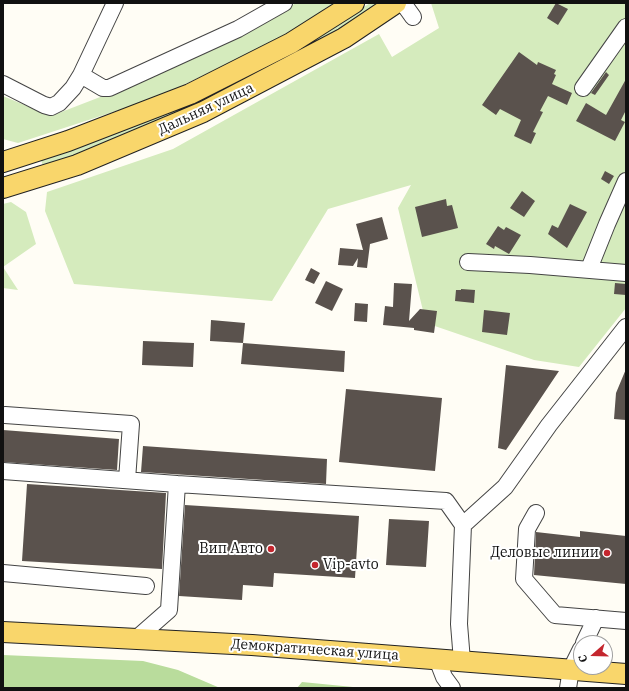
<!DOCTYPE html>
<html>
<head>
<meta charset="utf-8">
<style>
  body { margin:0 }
  #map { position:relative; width:629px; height:691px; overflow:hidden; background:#fffdf5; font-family:"IBM Plex Serif",serif }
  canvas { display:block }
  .frame { position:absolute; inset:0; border:4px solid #111; pointer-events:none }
  .north { position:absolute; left:573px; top:635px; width:40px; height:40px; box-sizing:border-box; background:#fff; border:1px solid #a0a0a0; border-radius:50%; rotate:250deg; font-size:11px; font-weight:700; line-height:16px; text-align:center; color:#111 }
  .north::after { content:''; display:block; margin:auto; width:14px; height:18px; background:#c4262e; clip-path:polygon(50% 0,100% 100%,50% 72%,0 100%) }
</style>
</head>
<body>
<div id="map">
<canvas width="629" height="691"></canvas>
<div class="frame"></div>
<div class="north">С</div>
</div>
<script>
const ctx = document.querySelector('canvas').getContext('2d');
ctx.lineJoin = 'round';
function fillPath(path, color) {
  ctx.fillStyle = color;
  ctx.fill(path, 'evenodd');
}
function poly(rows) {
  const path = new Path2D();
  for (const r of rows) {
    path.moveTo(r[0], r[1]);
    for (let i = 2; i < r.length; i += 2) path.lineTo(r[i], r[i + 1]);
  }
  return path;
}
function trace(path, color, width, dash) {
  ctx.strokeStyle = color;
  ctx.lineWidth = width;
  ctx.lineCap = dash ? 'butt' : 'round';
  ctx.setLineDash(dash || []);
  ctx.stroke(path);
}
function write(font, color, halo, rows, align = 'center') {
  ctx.font = font + ' "IBM Plex Serif",serif';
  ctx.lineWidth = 4;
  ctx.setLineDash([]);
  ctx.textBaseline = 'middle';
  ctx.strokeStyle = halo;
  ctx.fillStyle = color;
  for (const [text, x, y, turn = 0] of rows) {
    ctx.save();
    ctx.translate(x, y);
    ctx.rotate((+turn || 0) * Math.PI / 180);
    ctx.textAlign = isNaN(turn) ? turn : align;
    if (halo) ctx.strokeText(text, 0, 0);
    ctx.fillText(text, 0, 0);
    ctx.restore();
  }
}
fillPath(poly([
  [296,3,333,3,290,34,156,98,18,143,3,139,3,96,51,116,139,82,276,15],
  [370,3,381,3,313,46,243,85,98,149,43,166,41,160,110,136,175,109,338,24],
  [431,3,626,3,626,308,579,367,534,360,426,323,398,208,411,185,328,209,272,301,74,284,45,211,47,192,173,149,379,34,392,57,439,28],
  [11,202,26,212,36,244,3,267,18,290,3,288,3,204]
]), '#d5ebbd');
fillPath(poly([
  [3,655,143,661,178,670,220,688,3,688],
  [302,682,353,687,354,688,297,688]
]), '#b9dc9c');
fillPath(poly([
  [556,3,568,9,558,25,547,18],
  [519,52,537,65,538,62,556,70,554,74,556,75,552,84,572,93,567,105,548,96,540,111,543,112,533,132,536,133,531,144,514,136,521,120,500,109,496,115,482,105],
  [606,72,609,75,595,95,591,93],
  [626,79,626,110,621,120,625,122,615,141,576,121,586,103,606,115],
  [605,171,614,176,609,184,601,179],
  [522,191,535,201,524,217,510,208],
  [446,199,447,206,452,205,458,228,422,237,415,207],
  [570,204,587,212,567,248,548,234,552,225,558,228],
  [382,217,388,239,370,244,367,268,357,267,358,258,353,266,338,265,340,248,363,250,356,224],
  [498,226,504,230,506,227,521,235,509,254,495,246,494,249,486,244],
  [311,268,320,273,314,284,305,280],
  [326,281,343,289,332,311,315,303],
  [394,283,412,284,409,321,420,309,437,311,434,333,414,330,414,328,383,325,385,306,393,307],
  [615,283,626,284,626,295,614,294],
  [461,289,475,290,474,303,455,301,456,290,461,290],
  [355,303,368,304,367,322,354,321],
  [484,310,510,313,507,335,482,332],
  [211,320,245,323,243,343,210,341],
  [143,341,194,343,193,367,142,365],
  [243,343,345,351,344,372,241,364],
  [506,365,559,371,506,450,498,448],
  [626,369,626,420,614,419,616,393],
  [346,389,442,398,435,471,339,462],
  [3,430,119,439,117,470,3,462],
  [143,446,327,459,326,484,141,472],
  [27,484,166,493,162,569,22,561],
  [185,505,359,516,355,578,274,573,273,587,243,585,242,600,179,596],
  [389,519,429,521,426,567,386,565],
  [580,531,626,536,626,584,534,575,536,532,580,537]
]), '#5a524d');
const minor = poly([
  [403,3,413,17],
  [81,75,103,88,109,88,238,29,284,3],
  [3,84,44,105,51,107,59,103,73,88,81,75,115,3],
  [583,88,626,27],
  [468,262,530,265,626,273],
  [589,269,607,224,626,181],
  [5,415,131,424,127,480],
  [3,471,177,484],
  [536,513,527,529,524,579,555,615,626,621],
  [463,525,505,487,549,425,626,327],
  [3,573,146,586],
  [136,639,169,610,177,484,446,501,463,525,459,624,462,661],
  [584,643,596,618],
  [437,659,444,677,452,688],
  [568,688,571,669,581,649]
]);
const major = poly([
  [3,162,68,141,190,94,291,43,354,3],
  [3,188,77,165,203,112,344,38,396,3],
  [3,632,252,645,626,674]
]);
trace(minor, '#444', 18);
trace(major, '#222', 22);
trace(minor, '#fff', 16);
trace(major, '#f9d66b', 20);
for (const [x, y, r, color] of [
  [271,549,4,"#c4262e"],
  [607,553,4,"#c4262e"],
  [315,565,4,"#c4262e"]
]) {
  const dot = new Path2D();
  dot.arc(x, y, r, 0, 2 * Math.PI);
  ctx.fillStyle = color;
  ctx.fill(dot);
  trace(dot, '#fff', 1.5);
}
write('14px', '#111', '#fff', [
  ["Дальняя улица",206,109,-25],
  ["Демократическая улица",315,650,4]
]);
write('14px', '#111', '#fff', [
  ["Вип Авто",263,549],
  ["Деловые линии",599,553],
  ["Vip-avto",323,565,"left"]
], 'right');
</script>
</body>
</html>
